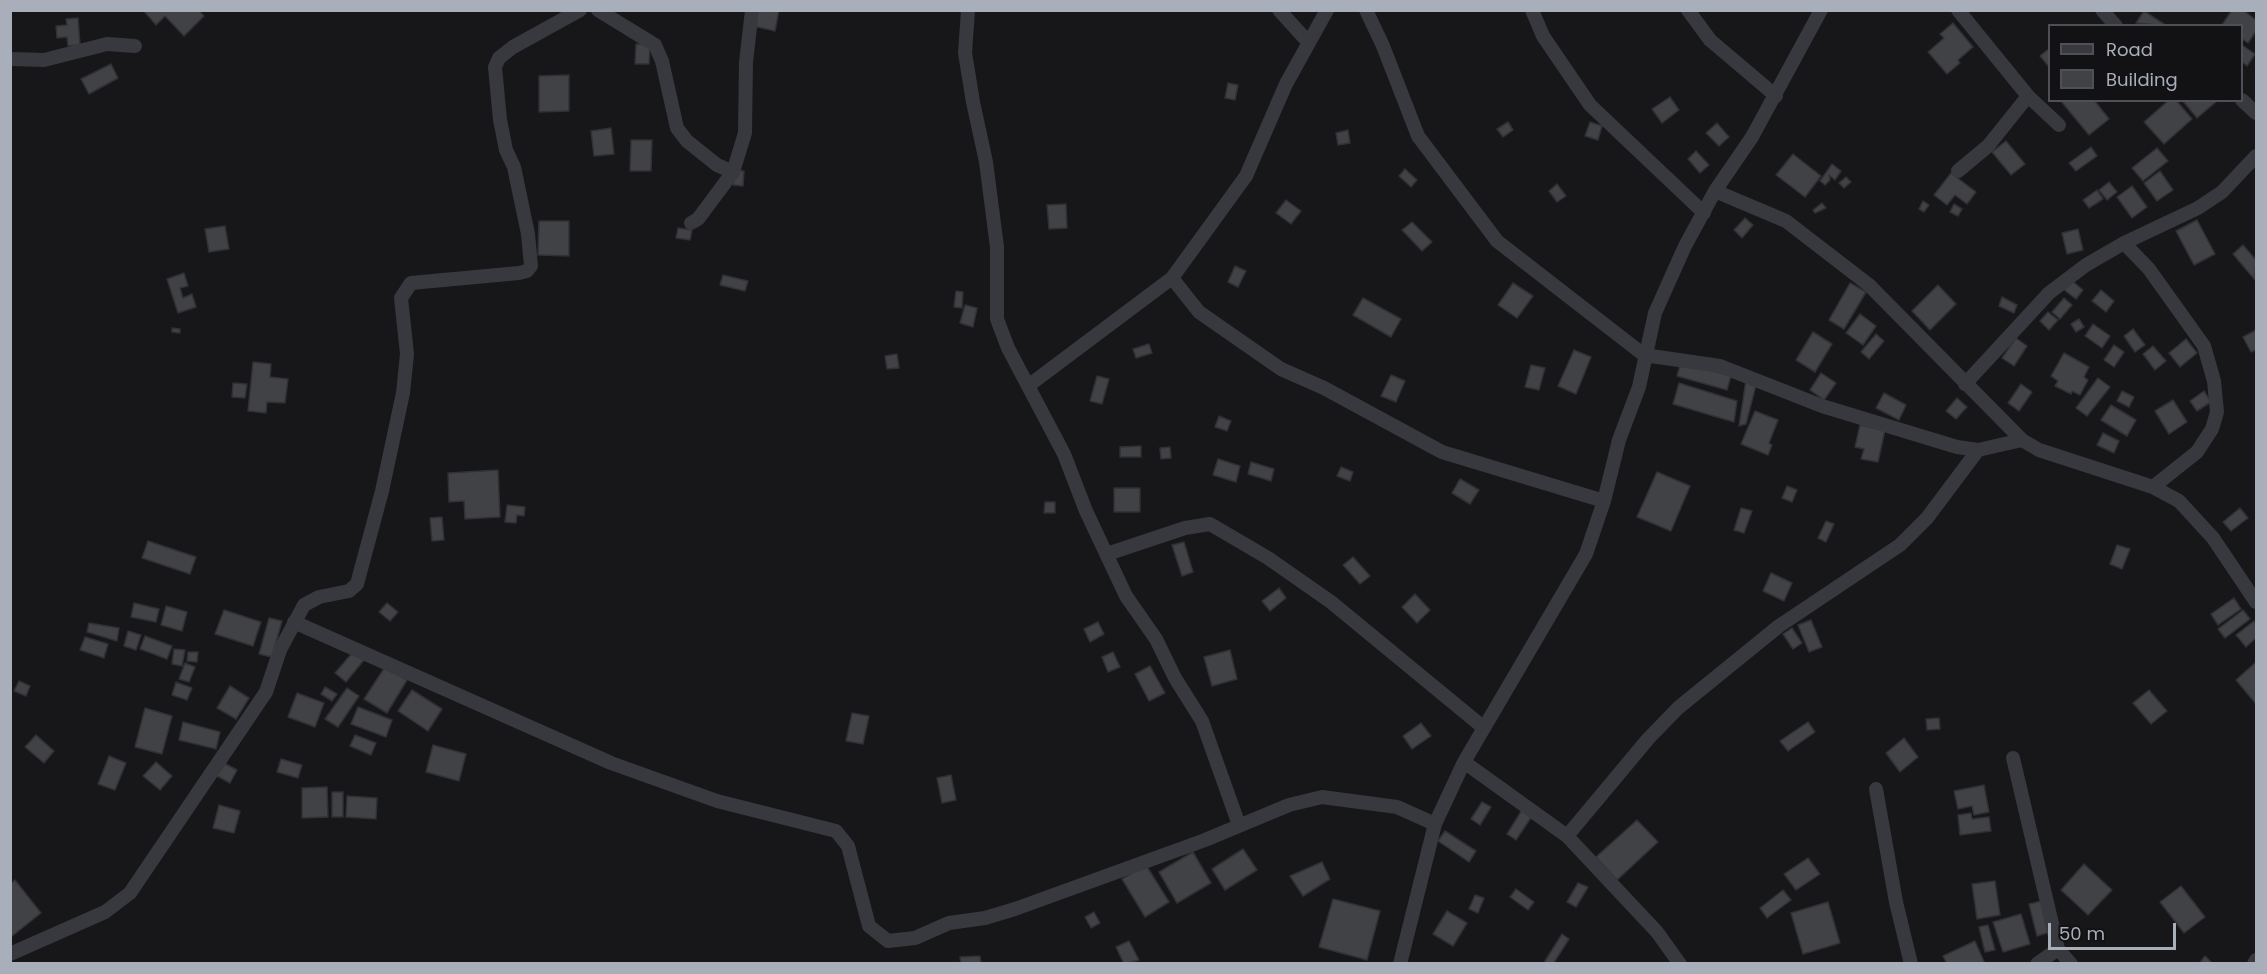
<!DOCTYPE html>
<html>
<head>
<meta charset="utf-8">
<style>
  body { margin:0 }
  #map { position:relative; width:2267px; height:974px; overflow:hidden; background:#171719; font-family:Poppins,sans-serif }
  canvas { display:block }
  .frame { position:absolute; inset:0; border:12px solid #a8aeba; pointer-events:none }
  .legend { position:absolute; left:2048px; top:24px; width:195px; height:78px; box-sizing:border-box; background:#121214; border:2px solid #4e5056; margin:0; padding:8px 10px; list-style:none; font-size:18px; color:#a8aeba }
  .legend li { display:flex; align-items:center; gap:12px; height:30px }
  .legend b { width:30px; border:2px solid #4e5056 }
  .scale { position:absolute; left:2048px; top:923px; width:128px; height:27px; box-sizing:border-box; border:3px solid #a8aeba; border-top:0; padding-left:8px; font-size:18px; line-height:21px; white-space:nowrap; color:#a8aeba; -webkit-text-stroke:4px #121214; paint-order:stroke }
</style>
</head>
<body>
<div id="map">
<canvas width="2267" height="974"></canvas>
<div class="frame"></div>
<ul class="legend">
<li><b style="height:8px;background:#37393e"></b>Road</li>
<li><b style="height:16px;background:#414246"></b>Building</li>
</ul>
<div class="scale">50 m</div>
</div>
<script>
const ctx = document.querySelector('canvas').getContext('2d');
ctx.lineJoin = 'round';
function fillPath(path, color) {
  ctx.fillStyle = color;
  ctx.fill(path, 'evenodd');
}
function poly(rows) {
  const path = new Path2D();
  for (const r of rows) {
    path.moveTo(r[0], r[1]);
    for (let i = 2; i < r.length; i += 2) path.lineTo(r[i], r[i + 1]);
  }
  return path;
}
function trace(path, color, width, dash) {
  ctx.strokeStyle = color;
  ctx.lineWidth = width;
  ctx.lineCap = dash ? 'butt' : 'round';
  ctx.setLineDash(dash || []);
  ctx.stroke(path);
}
const building = poly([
  [143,10,198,10,204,16,184,36,165,16,156,25,143,10],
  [757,10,779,10,775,31,753,26,757,10],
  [2232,10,2243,10,2256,20,2256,31,2248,43,2242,39,2242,26,2222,25,2232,10],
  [2144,11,2167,26,2136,23,2144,11],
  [78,18,80,45,68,46,67,37,57,38,56,26,67,25,66,19,78,18],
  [1953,23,1973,47,1958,60,1960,63,1947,74,1928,52,1944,38,1940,34,1953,23],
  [636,44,650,44,649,64,635,64,636,44],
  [2242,45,2255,54,2247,66,2242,62,2242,45],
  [2050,48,2050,68,2040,56,2050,48],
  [111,64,118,78,89,94,81,79,111,64],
  [569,75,569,111,539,112,539,76,569,75],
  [1228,83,1238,85,1235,100,1225,98,1228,83],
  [1670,97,1679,110,1662,123,1652,109,1670,97],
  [2060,100,2094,100,2109,119,2089,135,2060,100],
  [2169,100,2176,100,2192,119,2164,144,2144,122,2169,100],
  [2182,100,2217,100,2217,101,2197,118,2182,100],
  [1508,122,1513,130,1503,137,1497,129,1508,122],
  [1590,122,1602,126,1598,140,1585,136,1590,122],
  [1717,123,1729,137,1719,146,1706,133,1717,123],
  [611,128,614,154,594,156,591,131,611,128],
  [1348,130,1350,143,1338,145,1336,133,1348,130],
  [631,140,652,140,651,171,630,171,631,140],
  [2006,141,2025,164,2011,175,1992,152,2006,141],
  [2091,147,2097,156,2076,171,2069,163,2091,147],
  [2157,148,2168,161,2143,181,2132,168,2157,148],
  [1696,151,1709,165,1700,173,1688,159,1696,151],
  [1793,154,1821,176,1805,197,1776,175,1793,154],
  [1832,164,1841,171,1835,180,1829,175,1830,180,1825,185,1820,181,1832,164],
  [1405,169,1417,180,1411,187,1399,176,1405,169],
  [735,170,744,171,743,186,733,185,735,170],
  [2160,171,2173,190,2157,201,2144,183,2160,171],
  [1951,173,1976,192,1967,204,1955,195,1947,205,1934,195,1951,173],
  [1846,177,1851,182,1844,188,1839,183,1846,177],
  [2109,182,2117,192,2107,200,2099,190,2109,182],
  [1557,184,1566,196,1557,202,1549,191,1557,184],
  [2132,186,2147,207,2132,218,2117,197,2132,186],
  [2097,190,2103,199,2089,208,2083,200,2097,190],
  [1286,200,1301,211,1291,224,1276,213,1286,200],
  [1923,201,1929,205,1924,212,1919,209,1923,201],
  [1822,203,1826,208,1815,213,1813,210,1822,203],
  [1066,204,1067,228,1049,229,1047,205,1066,204],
  [1954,204,1962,209,1958,216,1950,212,1954,204],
  [1745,218,1753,225,1742,238,1734,230,1745,218],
  [2197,220,2215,254,2194,265,2176,231,2197,220],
  [539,221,569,221,569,256,538,255,539,221],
  [1412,222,1432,242,1422,251,1402,230,1412,222],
  [225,226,229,249,209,252,205,229,225,226],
  [678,228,692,230,690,240,676,238,678,228],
  [2078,229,2083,250,2067,254,2062,233,2078,229],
  [2243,245,2256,260,2255,280,2233,254,2243,245],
  [1235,266,1246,271,1238,287,1228,282,1235,266],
  [184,273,188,286,180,288,183,298,192,294,196,307,178,313,167,279,184,273],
  [723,275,748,281,745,291,720,285,723,275],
  [2071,280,2083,290,2076,299,2063,289,2071,280],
  [1513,283,1533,296,1517,318,1498,305,1513,283],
  [1850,283,1866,292,1844,329,1829,320,1850,283],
  [1938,285,1956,304,1930,330,1912,311,1938,285],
  [2101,290,2114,301,2106,312,2092,301,2101,290],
  [956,291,963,292,962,308,954,307,956,291],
  [2002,297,2017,305,2014,313,1999,306,2002,297],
  [1363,298,1401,319,1391,337,1353,315,1363,298],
  [2064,298,2072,305,2060,319,2052,312,2064,298],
  [965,305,977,308,973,327,960,323,965,305],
  [2048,312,2058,320,2049,330,2040,321,2048,312],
  [1860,314,1876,326,1863,345,1846,333,1860,314],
  [2079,319,2084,327,2076,332,2071,324,2079,319],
  [2093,324,2110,336,2102,348,2085,336,2093,324],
  [172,328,180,329,180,333,172,332,172,328],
  [2133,329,2145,345,2135,352,2124,336,2133,329],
  [2256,330,2256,350,2251,352,2243,337,2256,330],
  [1813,332,1832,344,1815,372,1796,360,1813,332],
  [1876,334,1884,341,1869,359,1861,352,1876,334],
  [2016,338,2027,346,2014,366,2002,358,2016,338],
  [2186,339,2197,353,2180,367,2169,353,2186,339],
  [1149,344,1152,353,1136,358,1133,349,1149,344],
  [2114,345,2124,352,2114,367,2104,360,2114,345],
  [2153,346,2166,361,2155,370,2143,354,2153,346],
  [1574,350,1591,357,1576,394,1558,386,1574,350],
  [2064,353,2089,367,2084,377,2088,380,2080,395,2072,391,2071,394,2055,386,2058,381,2051,376,2064,353],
  [897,354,899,368,887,369,885,356,897,354],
  [253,362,271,364,270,377,288,379,285,403,267,402,266,413,248,411,253,362],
  [1681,362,1731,376,1727,390,1677,376,1681,362],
  [1531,365,1545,368,1539,390,1525,387,1531,365],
  [1821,373,1836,383,1824,400,1810,390,1821,373],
  [1391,375,1405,381,1396,402,1381,396,1391,375],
  [1097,376,1109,379,1102,404,1090,401,1097,376],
  [2098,378,2110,387,2087,416,2076,408,2098,378],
  [1746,380,1756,385,1746,424,1739,426,1746,380],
  [233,383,247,384,245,398,232,397,233,383],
  [1679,383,1737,401,1734,422,1673,404,1679,383],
  [2021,384,2032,392,2019,411,2008,403,2021,384],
  [2122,391,2134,397,2129,407,2117,401,2122,391],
  [2204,391,2211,402,2197,411,2190,401,2204,391],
  [1884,393,1906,405,1899,420,1876,408,1884,393],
  [1957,398,1967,407,1956,419,1946,411,1957,398],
  [2173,400,2187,422,2169,434,2155,411,2173,400],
  [2111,405,2136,420,2127,436,2101,420,2111,405],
  [1755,411,1778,420,1769,443,1772,445,1768,455,1741,444,1755,411],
  [1219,416,1231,421,1227,431,1215,427,1219,416],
  [1860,425,1885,430,1878,462,1861,459,1864,449,1855,447,1860,425],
  [2103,433,2119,441,2114,453,2097,445,2103,433],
  [1141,446,1141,457,1120,457,1120,447,1141,446],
  [1170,447,1171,458,1161,459,1160,448,1170,447],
  [1218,459,1240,466,1236,482,1213,475,1218,459],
  [1251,462,1274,469,1271,481,1248,474,1251,462],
  [1341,467,1353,472,1350,481,1337,476,1341,467],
  [498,470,500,517,465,519,464,501,449,502,448,473,498,470],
  [1657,472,1690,486,1671,531,1637,517,1657,472],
  [1460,479,1479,490,1470,504,1452,493,1460,479],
  [1787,486,1797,490,1792,502,1782,498,1787,486],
  [1114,488,1140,488,1140,512,1114,512,1114,488],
  [1045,502,1055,502,1055,513,1044,513,1045,502],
  [507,505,525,507,524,516,517,515,516,523,505,522,507,505],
  [1741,508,1752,511,1744,533,1734,530,1741,508],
  [2240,508,2248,518,2231,531,2223,522,2240,508],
  [442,517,444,540,432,541,430,518,442,517],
  [1826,521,1834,524,1826,542,1818,538,1826,521],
  [148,541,196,557,190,574,142,558,148,541],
  [1184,542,1193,572,1182,576,1172,545,1184,542],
  [2117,545,2130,549,2122,569,2110,564,2117,545],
  [1353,557,1370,576,1360,584,1343,565,1353,557],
  [1771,573,1792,583,1784,601,1763,591,1771,573],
  [1279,588,1286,598,1270,611,1262,601,1279,588],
  [1415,594,1430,610,1417,623,1402,607,1415,594],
  [2234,598,2241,609,2218,625,2211,614,2234,598],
  [134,603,159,609,156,622,131,617,134,603],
  [387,603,398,612,390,621,379,612,387,603],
  [166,606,187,612,182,631,161,625,166,606],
  [224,610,261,622,253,646,215,634,224,610],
  [2243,610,2250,619,2225,638,2218,629,2243,610],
  [269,618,282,621,272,657,259,654,269,618],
  [1811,620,1822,647,1809,652,1798,625,1811,620],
  [2254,621,2256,624,2256,638,2246,647,2236,635,2254,621],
  [1098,622,1104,634,1090,642,1084,629,1098,622],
  [89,623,119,628,117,641,87,632,89,623],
  [1792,628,1802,643,1793,649,1783,634,1792,628],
  [128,631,141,635,136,650,124,646,128,631],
  [145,636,172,646,167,659,140,649,145,636],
  [85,637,108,644,104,658,80,650,85,637],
  [174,649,185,650,182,666,172,664,174,649],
  [1230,650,1237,679,1212,686,1204,657,1230,650],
  [188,652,198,652,197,662,187,661,188,652],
  [353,652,364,660,346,682,335,673,353,652],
  [1113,652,1120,667,1108,672,1102,657,1113,652],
  [2256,662,2256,704,2236,680,2256,662],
  [185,663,195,667,189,682,179,679,185,663],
  [1150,666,1165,693,1149,701,1135,674,1150,666],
  [385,667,407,680,387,713,364,699,385,667],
  [19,681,30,686,26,696,14,691,19,681],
  [176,682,192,688,187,700,172,695,176,682],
  [230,686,249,698,236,719,217,708,230,686],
  [325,687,337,694,332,701,321,694,325,687],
  [347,688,359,696,338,727,325,719,347,688],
  [412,690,442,709,428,731,398,711,412,690],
  [2149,690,2167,711,2151,724,2133,703,2149,690],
  [297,693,324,703,315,727,288,717,297,693],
  [358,707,392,720,386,737,351,724,358,707],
  [145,708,172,716,162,754,135,747,145,708],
  [852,713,869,716,863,744,846,741,852,713],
  [1939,718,1940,729,1927,730,1926,719,1939,718],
  [183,722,220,732,216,749,179,740,183,722],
  [1808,722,1815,732,1788,751,1780,741,1808,722],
  [1421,723,1431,736,1412,749,1403,736,1421,723],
  [36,735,54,751,44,763,25,747,36,735],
  [355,735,376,743,371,755,350,746,355,735],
  [1904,738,1918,757,1900,772,1886,753,1904,738],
  [433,745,466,754,459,781,426,772,433,745],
  [109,756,126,763,115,790,98,784,109,756],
  [281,759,302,765,298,778,277,772,281,759],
  [156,762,172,776,160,790,143,776,156,762],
  [222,762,237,770,230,783,215,775,222,762],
  [951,775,956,800,942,803,937,778,951,775],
  [1984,785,1989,812,1974,815,1972,806,1958,809,1954,791,1984,785],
  [327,787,328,817,302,818,302,788,327,787],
  [332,792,343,792,343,817,332,817,332,792],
  [347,796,377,798,376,819,346,817,347,796],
  [1482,802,1491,807,1480,825,1471,819,1482,802],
  [219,805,240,811,234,833,213,828,219,805],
  [1522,810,1532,816,1516,840,1507,834,1522,810],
  [1971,813,1972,819,1989,817,1991,831,1960,835,1958,815,1971,813],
  [1637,820,1658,842,1617,880,1596,857,1637,820],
  [1445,831,1476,851,1469,862,1438,841,1445,831],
  [1243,849,1257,870,1225,890,1212,869,1243,849],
  [1193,852,1211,883,1177,903,1159,872,1193,852],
  [1808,858,1820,874,1796,890,1784,874,1808,858],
  [1322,862,1330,879,1303,896,1290,876,1322,862],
  [2084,864,2112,890,2088,915,2061,890,2084,864],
  [1146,865,1169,902,1145,917,1122,879,1146,865],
  [15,880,41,913,11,937,10,884,15,880],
  [1995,881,2000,915,1977,919,1972,884,1995,881],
  [1578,883,1588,887,1576,907,1567,902,1578,883],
  [2181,886,2205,917,2184,933,2160,902,2181,886],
  [1516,889,1534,902,1528,910,1510,897,1516,889],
  [1783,890,1791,900,1767,918,1760,908,1783,890],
  [1475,895,1484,898,1478,913,1469,909,1475,895],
  [1333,899,1380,911,1367,960,1319,947,1333,899],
  [2042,901,2050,932,2037,936,2029,904,2042,901],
  [1828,902,1840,943,1803,954,1791,913,1828,902],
  [1447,911,1467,923,1453,946,1433,934,1447,911],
  [1094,912,1100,923,1091,928,1085,917,1094,912],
  [2021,914,2030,944,2003,952,1993,922,2021,914],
  [1988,925,1995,950,1985,952,1979,927,1988,925],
  [1562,934,1569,939,1553,964,1548,964,1545,961,1562,934],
  [1129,941,1139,960,1124,964,1116,947,1129,941],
  [1975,941,1985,964,1947,964,1943,956,1975,941],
  [980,956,981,964,961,964,960,957,980,956],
  [2205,956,2213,964,2199,964,2205,956]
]);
fillPath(building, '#414246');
trace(building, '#313135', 1.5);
trace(poly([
  [598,10,655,45,662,61,677,128,687,141,717,165,733,172],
  [968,10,965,53,973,102,986,162,997,247,997,319,1008,348,1064,454,1086,511,1126,596,1156,639,1175,678,1202,721,1239,825],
  [1279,10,1309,43],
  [1366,10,1383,46,1418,136,1497,241,1644,355,1720,366,1822,406,1957,447,1978,450,2022,440],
  [1532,10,1543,36,1590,105,1704,213],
  [1688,10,1710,40,1776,96],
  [1958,10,2028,96,1988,146,1958,171],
  [2102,10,2116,26],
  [10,59,44,60,107,44,135,46],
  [2028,96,2059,125],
  [2242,100,2256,113],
  [1715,191,1786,221,1869,285,2022,440,2039,450,2153,487,2179,501,2213,538,2256,602],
  [691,223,698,219,733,172,745,133,746,62,752,10],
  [2124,243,2149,269,2204,346,2214,381,2217,412,2212,429,2197,452,2153,487],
  [1172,278,1199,312,1281,369,1324,388,1442,452,1604,501],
  [1965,384,2049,293,2086,265,2124,243,2198,208,2222,192,2256,156],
  [1028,386,1172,278,1246,176,1286,84,1327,10],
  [1107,554,1185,528,1210,524,1268,558,1331,602,1484,728],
  [294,622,611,763,717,801,836,831,848,846,869,926,888,941,915,938,949,923,985,918,1015,909,1205,840,1289,805,1322,797,1397,807,1435,824],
  [2013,758,2058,949],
  [1464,762,1567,836,1657,932,1680,964],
  [1876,789,1896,902,1911,964],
  [1567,836,1648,739,1678,708,1779,626,1900,545,1927,518,1978,450],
  [10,954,105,912,130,893,266,692,280,650,304,605,319,597,349,591,357,584,382,491,403,393,407,354,401,298,411,283,519,273,527,271,531,266,528,234,514,167,506,150,500,120,495,67,499,58,513,47,580,10],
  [1400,964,1435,824,1464,762,1586,554,1604,501,1619,440,1639,387,1655,313,1685,246,1715,191,1752,137,1821,10],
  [2037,964,2058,949,2071,964],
  [2254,964,2256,960]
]), '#37393e', 14);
</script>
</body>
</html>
